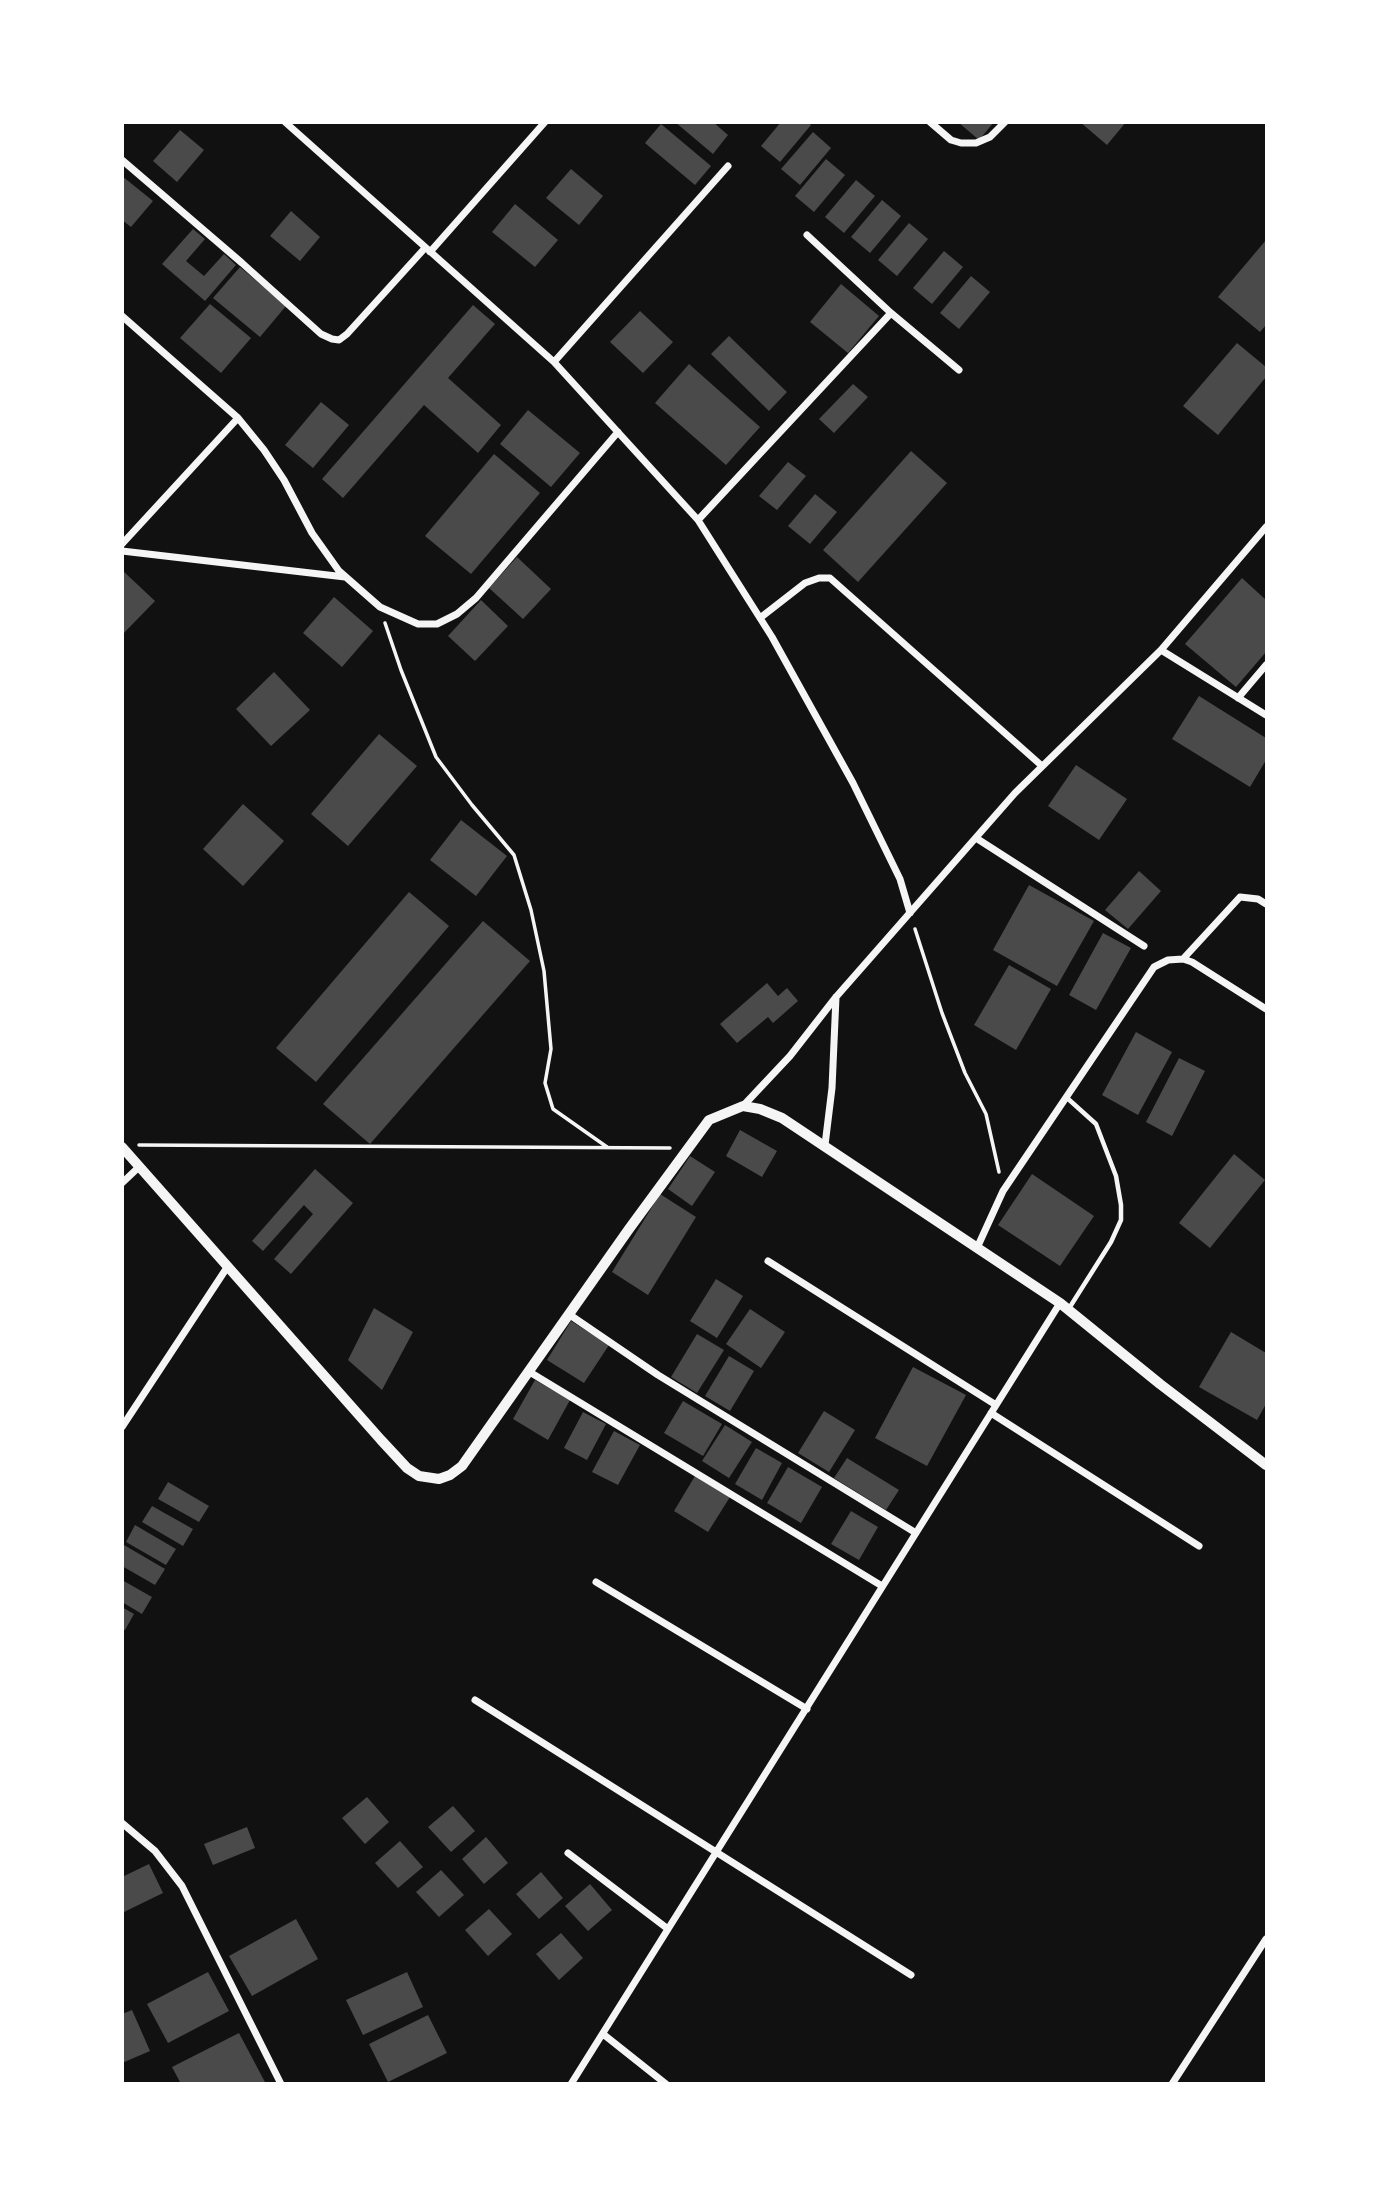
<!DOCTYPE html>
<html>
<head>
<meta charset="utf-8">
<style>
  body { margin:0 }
  #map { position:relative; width:1389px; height:2206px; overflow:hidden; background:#111; font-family:"Times New Roman",serif }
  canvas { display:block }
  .frame { position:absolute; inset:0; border:124px solid #fff; pointer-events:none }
</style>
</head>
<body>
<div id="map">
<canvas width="1389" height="2206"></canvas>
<div class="frame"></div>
</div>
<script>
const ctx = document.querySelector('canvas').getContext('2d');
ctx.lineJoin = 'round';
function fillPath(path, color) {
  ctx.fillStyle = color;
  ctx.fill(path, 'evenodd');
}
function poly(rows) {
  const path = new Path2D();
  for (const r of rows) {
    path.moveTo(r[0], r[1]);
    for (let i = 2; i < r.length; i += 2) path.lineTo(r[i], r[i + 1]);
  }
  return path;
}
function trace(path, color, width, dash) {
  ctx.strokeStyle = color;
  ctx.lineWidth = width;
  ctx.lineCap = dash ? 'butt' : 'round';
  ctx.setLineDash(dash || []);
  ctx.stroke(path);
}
fillPath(poly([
  [675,122,713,122,728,135,713,154],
  [781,122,808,122,811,125,780,162,761,146],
  [958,122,994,122,979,140],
  [1080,122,1126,122,1107,145],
  [661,124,711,166,695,185,645,143],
  [180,130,204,150,177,182,153,161],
  [813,132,831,148,800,185,781,169],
  [826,159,845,175,814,212,795,196],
  [571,169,603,196,579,225,546,198],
  [122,176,153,201,131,227,122,220],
  [856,180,875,196,844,233,825,217],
  [882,200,901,216,870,253,851,237],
  [515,204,558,240,535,267,492,232],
  [291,211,320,237,300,261,270,236],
  [909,223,928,239,897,276,878,260],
  [193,229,205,239,186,261,204,276,224,254,236,265,205,301,162,264],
  [1266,240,1266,325,1260,332,1218,297],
  [944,251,963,267,932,304,913,288],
  [240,267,286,306,260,337,213,298],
  [971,276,990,292,959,329,940,313],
  [841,284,879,316,848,353,810,322],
  [210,304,251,338,221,373,180,338],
  [473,305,495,324,448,378,501,425,478,453,424,405,343,498,322,479],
  [640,311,673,342,643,373,610,342],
  [729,336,787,392,769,411,711,354],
  [1237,343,1266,367,1266,377,1218,435,1183,406],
  [689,364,760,427,726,465,655,403],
  [853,384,868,397,834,433,819,419],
  [321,402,349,425,313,468,285,445],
  [528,410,580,453,551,487,500,444],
  [911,451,947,483,858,582,823,550],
  [494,454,540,493,471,574,425,536],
  [788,462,806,476,777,510,759,496],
  [815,494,837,512,810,544,788,526],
  [517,557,551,589,523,619,489,588],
  [122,570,155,601,122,635],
  [1242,578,1266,600,1266,652,1236,687,1185,644],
  [334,597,373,631,342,667,303,633],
  [481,600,508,626,475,661,448,636],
  [274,672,310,710,271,746,236,709],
  [1199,696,1266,738,1266,760,1250,787,1172,739],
  [379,734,417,766,348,846,311,814],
  [1076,765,1127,799,1099,840,1048,806],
  [243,804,284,841,243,886,203,849],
  [461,820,507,856,476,896,430,860],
  [1139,871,1161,891,1128,929,1105,910],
  [1029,885,1094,921,1057,986,993,950],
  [409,892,449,926,316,1082,276,1048],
  [483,921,530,961,370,1144,323,1104],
  [1103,933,1131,948,1096,1010,1069,995],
  [1009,965,1051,989,1016,1050,974,1025],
  [767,983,778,996,787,988,798,1001,773,1023,768,1017,737,1043,720,1024],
  [1136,1032,1172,1052,1138,1115,1102,1095],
  [1179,1058,1205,1071,1172,1136,1146,1122],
  [740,1130,777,1151,762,1177,726,1156],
  [1234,1154,1265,1180,1210,1248,1179,1223],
  [690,1156,715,1172,692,1206,668,1189],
  [315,1169,353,1203,291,1274,274,1259,313,1214,304,1205,263,1251,252,1241],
  [1032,1174,1094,1216,1060,1266,998,1225],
  [660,1194,696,1217,648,1295,612,1272],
  [716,1279,743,1296,717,1338,690,1321],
  [374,1308,413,1332,382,1390,348,1360],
  [750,1309,785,1332,761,1368,726,1344],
  [571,1321,609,1345,584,1383,547,1360],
  [1231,1332,1266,1353,1266,1404,1257,1420,1199,1387],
  [697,1334,724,1350,697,1393,671,1377],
  [729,1356,754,1371,730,1411,705,1396],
  [913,1367,966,1395,927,1466,875,1438],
  [535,1380,570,1400,548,1440,513,1419],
  [683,1401,722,1424,703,1456,664,1433],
  [824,1411,855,1430,829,1472,798,1453],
  [583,1412,606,1424,587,1460,564,1448],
  [725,1425,752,1442,729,1478,702,1461],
  [614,1431,640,1445,618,1485,592,1472],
  [756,1448,782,1463,762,1500,735,1484],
  [847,1458,899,1490,886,1510,834,1478],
  [788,1467,822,1487,801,1523,767,1503],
  [695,1476,730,1497,708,1532,674,1511],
  [168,1482,209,1506,199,1522,158,1499],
  [152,1506,193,1529,183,1546,142,1522],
  [851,1511,878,1527,859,1560,831,1544],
  [135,1525,176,1549,166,1565,126,1542],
  [124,1545,165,1569,155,1585,122,1566],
  [122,1580,152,1597,142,1614,122,1602],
  [122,1607,134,1614,125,1630,122,1629],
  [367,1797,389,1822,365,1844,342,1818],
  [453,1806,475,1831,451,1852,428,1827],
  [247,1827,255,1848,213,1865,204,1844],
  [486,1837,508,1863,484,1884,462,1859],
  [400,1841,423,1867,398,1888,375,1863],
  [149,1864,163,1893,122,1913,122,1877],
  [441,1870,464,1895,439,1917,416,1892],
  [541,1872,563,1898,539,1919,516,1894],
  [590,1884,612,1910,588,1931,565,1906],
  [489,1909,512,1934,488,1956,465,1930],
  [296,1919,318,1959,252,1996,229,1956],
  [561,1933,583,1958,559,1980,536,1954],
  [208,1972,229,2011,168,2043,147,2004],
  [407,1972,423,2007,363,2035,346,2000],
  [132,2010,150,2051,122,2063,122,2014],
  [428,2015,447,2053,388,2082,369,2044],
  [239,2033,266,2084,181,2084,172,2067]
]), '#4a4a4a');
trace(poly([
  [385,623,401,670,436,757,472,805,514,855,531,910,544,971,551,1049,545,1083,553,1109,607,1147],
  [915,929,942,1013,965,1073,986,1114,999,1172],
  [139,1145,670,1148]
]), '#f5f5f5', 3.5);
trace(poly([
  [1066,1097,1096,1124,1116,1176,1121,1205,1121,1220,1111,1242,1068,1310]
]), '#f5f5f5', 4.5);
trace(poly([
  [285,122,554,362,698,520,772,637,853,783,900,879,910,913],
  [930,122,951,140,961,143,976,143,990,137,1005,122],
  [122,160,242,263,321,334,332,339,339,340,347,334,425,248],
  [807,235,891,313,959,370],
  [430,252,545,122],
  [122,316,238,418,264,450,284,480,312,533,339,571,380,607,418,624,437,624,457,614,476,598,618,432],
  [554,362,728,166],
  [698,520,891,313],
  [122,544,238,418],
  [122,551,345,577],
  [760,618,805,583,819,578,830,578,1042,766],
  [1161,650,1266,715],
  [1238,698,1266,665],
  [976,838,1144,946],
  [1183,959,1240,897,1258,899,1266,904],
  [743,1106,790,1056,836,997,1015,793,1161,650,1266,527],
  [825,1145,832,1088,836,997],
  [122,1183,140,1166],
  [977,1248,1003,1191,1154,967,1168,960,1183,959,1192,962,1266,1009],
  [768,1261,996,1405],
  [570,1315,658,1375,916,1533],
  [528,1371,882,1586],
  [991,1413,1199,1546],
  [122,1427,228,1266],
  [596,1582,807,1709],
  [475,1700,911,1975],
  [122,1823,155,1851,182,1886,281,2084],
  [568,1853,668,1929],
  [603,2034,666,2084],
  [571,2084,1060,1303],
  [1172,2084,1266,1939]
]), '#f5f5f5', 7);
trace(poly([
  [122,1147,381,1440,407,1468,419,1476,439,1479,450,1475,462,1466,629,1229,709,1120,743,1106,760,1109,782,1118,1060,1303,1160,1384,1266,1465]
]), '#f5f5f5', 10);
</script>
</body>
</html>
